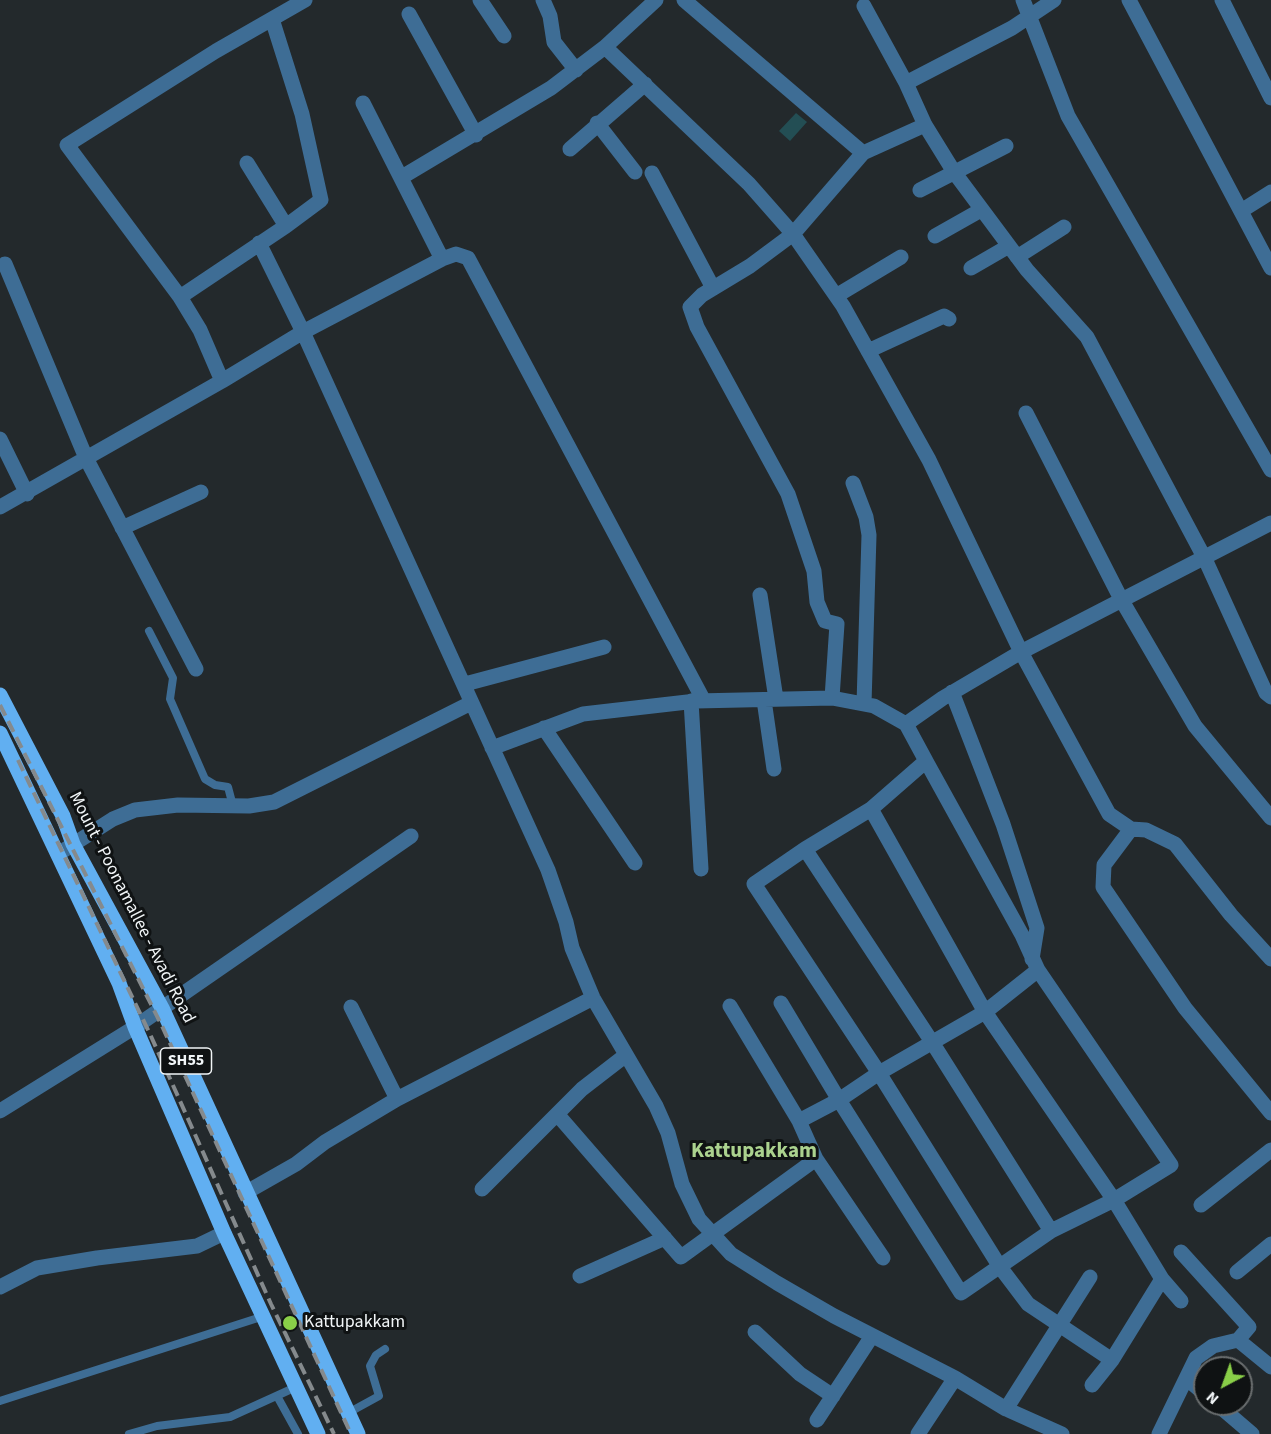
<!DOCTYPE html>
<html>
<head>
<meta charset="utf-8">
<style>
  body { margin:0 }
  #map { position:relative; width:1271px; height:1434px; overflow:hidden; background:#23292c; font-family:"Source Sans 3",sans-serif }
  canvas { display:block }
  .north { position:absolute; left:1193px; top:1356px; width:60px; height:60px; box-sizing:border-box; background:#0f1213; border:2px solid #696d6e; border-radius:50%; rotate:221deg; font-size:16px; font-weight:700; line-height:24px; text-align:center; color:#f1f5f7 }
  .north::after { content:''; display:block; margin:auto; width:21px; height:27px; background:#89cf48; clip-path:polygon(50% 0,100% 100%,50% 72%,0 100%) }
</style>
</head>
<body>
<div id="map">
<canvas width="1271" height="1434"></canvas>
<div class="north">N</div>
</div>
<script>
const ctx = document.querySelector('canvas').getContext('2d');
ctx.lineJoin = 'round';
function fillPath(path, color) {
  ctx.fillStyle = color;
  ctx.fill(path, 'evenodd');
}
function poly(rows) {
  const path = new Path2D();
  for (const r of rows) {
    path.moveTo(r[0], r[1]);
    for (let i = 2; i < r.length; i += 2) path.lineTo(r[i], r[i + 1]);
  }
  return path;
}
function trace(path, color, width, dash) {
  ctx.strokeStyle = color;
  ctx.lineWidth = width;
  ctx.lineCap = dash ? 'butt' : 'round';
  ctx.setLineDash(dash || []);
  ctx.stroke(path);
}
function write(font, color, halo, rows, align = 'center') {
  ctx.font = font + ' "Source Sans 3",sans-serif';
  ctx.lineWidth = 6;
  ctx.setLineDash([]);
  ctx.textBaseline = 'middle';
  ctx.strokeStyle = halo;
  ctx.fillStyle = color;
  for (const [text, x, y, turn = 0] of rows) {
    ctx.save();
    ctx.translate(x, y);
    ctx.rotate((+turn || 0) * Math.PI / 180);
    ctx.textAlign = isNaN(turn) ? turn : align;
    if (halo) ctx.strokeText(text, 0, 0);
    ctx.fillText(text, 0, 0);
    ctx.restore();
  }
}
fillPath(poly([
  [796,113,807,122,790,141,779,131]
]), '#234e54');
trace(poly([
  [149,631,173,678,170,699,205,779,215,785,228,787,233,806],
  [277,1396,298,1434],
  [0,1401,261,1317],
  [348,1413,379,1396,370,1366,376,1355,385,1349],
  [129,1434,157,1426,230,1417,296,1387]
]), '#3e6d95', 8);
trace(poly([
  [480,0,504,36],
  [543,0,550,16,554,42,576,70],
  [684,0,863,153],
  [1023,0,1068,116,1271,470],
  [1129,0,1271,268],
  [1222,0,1271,98],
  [864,6,906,83,925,125,954,172,1027,270,1087,337,1205,559,1266,693,1271,697],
  [409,14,476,135],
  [272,19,302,114,321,200,286,226],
  [605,47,749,184,793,234,843,306,929,460,1021,652,1109,814,1131,829,1146,830,1175,844,1231,915,1271,959],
  [906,83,1012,28,1054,0],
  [597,123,635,172],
  [570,149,645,84],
  [652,173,713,288],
  [402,177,551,88,605,47,656,0],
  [920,190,1006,146],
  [1241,211,1271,192],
  [935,236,981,210],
  [259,243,303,332,548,870,566,922,572,948,593,998,656,1106,668,1133,682,1184,699,1219,731,1254,777,1283,834,1316,955,1378,1006,1409,1062,1434],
  [1017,257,1064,227],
  [442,259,456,254,468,258,704,701],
  [5,264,86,458,196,669],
  [971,268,1009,246],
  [836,296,901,257],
  [180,297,286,226,247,163],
  [868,351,944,316,949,319],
  [222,381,200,330,180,297,67,145,216,51,305,0],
  [1026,413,1121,599,1195,726,1271,818],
  [0,439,27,494],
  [853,483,866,517,869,535,864,704],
  [0,507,222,381,303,332,442,259,363,103],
  [122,528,201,492],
  [760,595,776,699],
  [465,684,604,647],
  [952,692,1003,824,1037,928,1032,959],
  [832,698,837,624,825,621,817,602,814,571,788,494,697,327,690,307,702,295,750,266,793,234,863,153,925,125],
  [764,700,774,769],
  [691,701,701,869],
  [906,724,926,761,871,809,985,1012,1114,1200,1162,1279,1181,1301],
  [544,728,635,863],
  [492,748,583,714,696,701,832,698,874,706,906,724,943,698,1021,652,1271,523],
  [871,809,805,849,754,884,879,1073,1000,1267,1028,1304,1112,1360],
  [1131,829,1104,865,1103,887,1185,1008,1271,1113],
  [805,849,932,1042,1051,1231],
  [58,854,113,819,135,810,178,805,249,806,274,802,471,703],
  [781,1003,839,1100,961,1293,1051,1231,1114,1200,1171,1165,1038,970,1022,935,926,761],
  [730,1006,799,1121,816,1159,883,1258],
  [351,1007,397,1099],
  [0,1111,135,1027,411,836],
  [557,1114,681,1257,816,1159],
  [799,1121,839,1100,879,1073,985,1012,1038,970],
  [482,1189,582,1089,626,1055],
  [245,1193,296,1164,325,1142,397,1099,593,998],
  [1201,1205,1271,1150],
  [1181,1252,1249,1327,1238,1340,1271,1367],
  [1237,1272,1271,1244],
  [580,1276,665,1238],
  [0,1287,37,1268,97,1258,197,1246,224,1233],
  [755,1332,800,1374,833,1396],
  [1187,1379,1205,1394],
  [1092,1385,1112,1360,1162,1279],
  [1217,1404,1252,1434],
  [1006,1409,1090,1277],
  [817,1420,872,1336],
  [918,1434,955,1378],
  [1159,1434,1196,1358,1213,1346,1238,1340]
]), '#3e6d95', 15);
trace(poly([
  [0,695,63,816,73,844,162,1008,358,1434],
  [0,733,119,983,135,1027,224,1233,318,1434]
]), '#61aff1', 15);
trace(poly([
  [0,705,162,1026,351,1434],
  [18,760,150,1034,271,1304,334,1434]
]), '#858a8d', 4, [12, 6]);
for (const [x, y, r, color] of [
  [290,1323,8,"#89cf48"]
]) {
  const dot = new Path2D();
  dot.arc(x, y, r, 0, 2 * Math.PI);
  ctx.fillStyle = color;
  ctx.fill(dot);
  trace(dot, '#0f1213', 2);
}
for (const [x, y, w] of [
  [186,1061,51]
]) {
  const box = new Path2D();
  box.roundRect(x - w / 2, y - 13, w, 26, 4.5);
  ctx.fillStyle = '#0f1213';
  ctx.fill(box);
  trace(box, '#f1f5f7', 1.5);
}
write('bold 16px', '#f1f5f7', null, [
  ["SH55",186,1061]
]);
write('18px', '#f1f5f7', '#0f1213', [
  ["Mount - Poonamallee - Avadi Road",131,908,63]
]);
write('18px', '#f1f5f7', '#0f1213', [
  ["Kattupakkam",304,1323]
], 'left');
write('bold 21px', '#abd28e', '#0f1213', [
  ["Kattupakkam",754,1152]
]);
</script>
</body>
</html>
